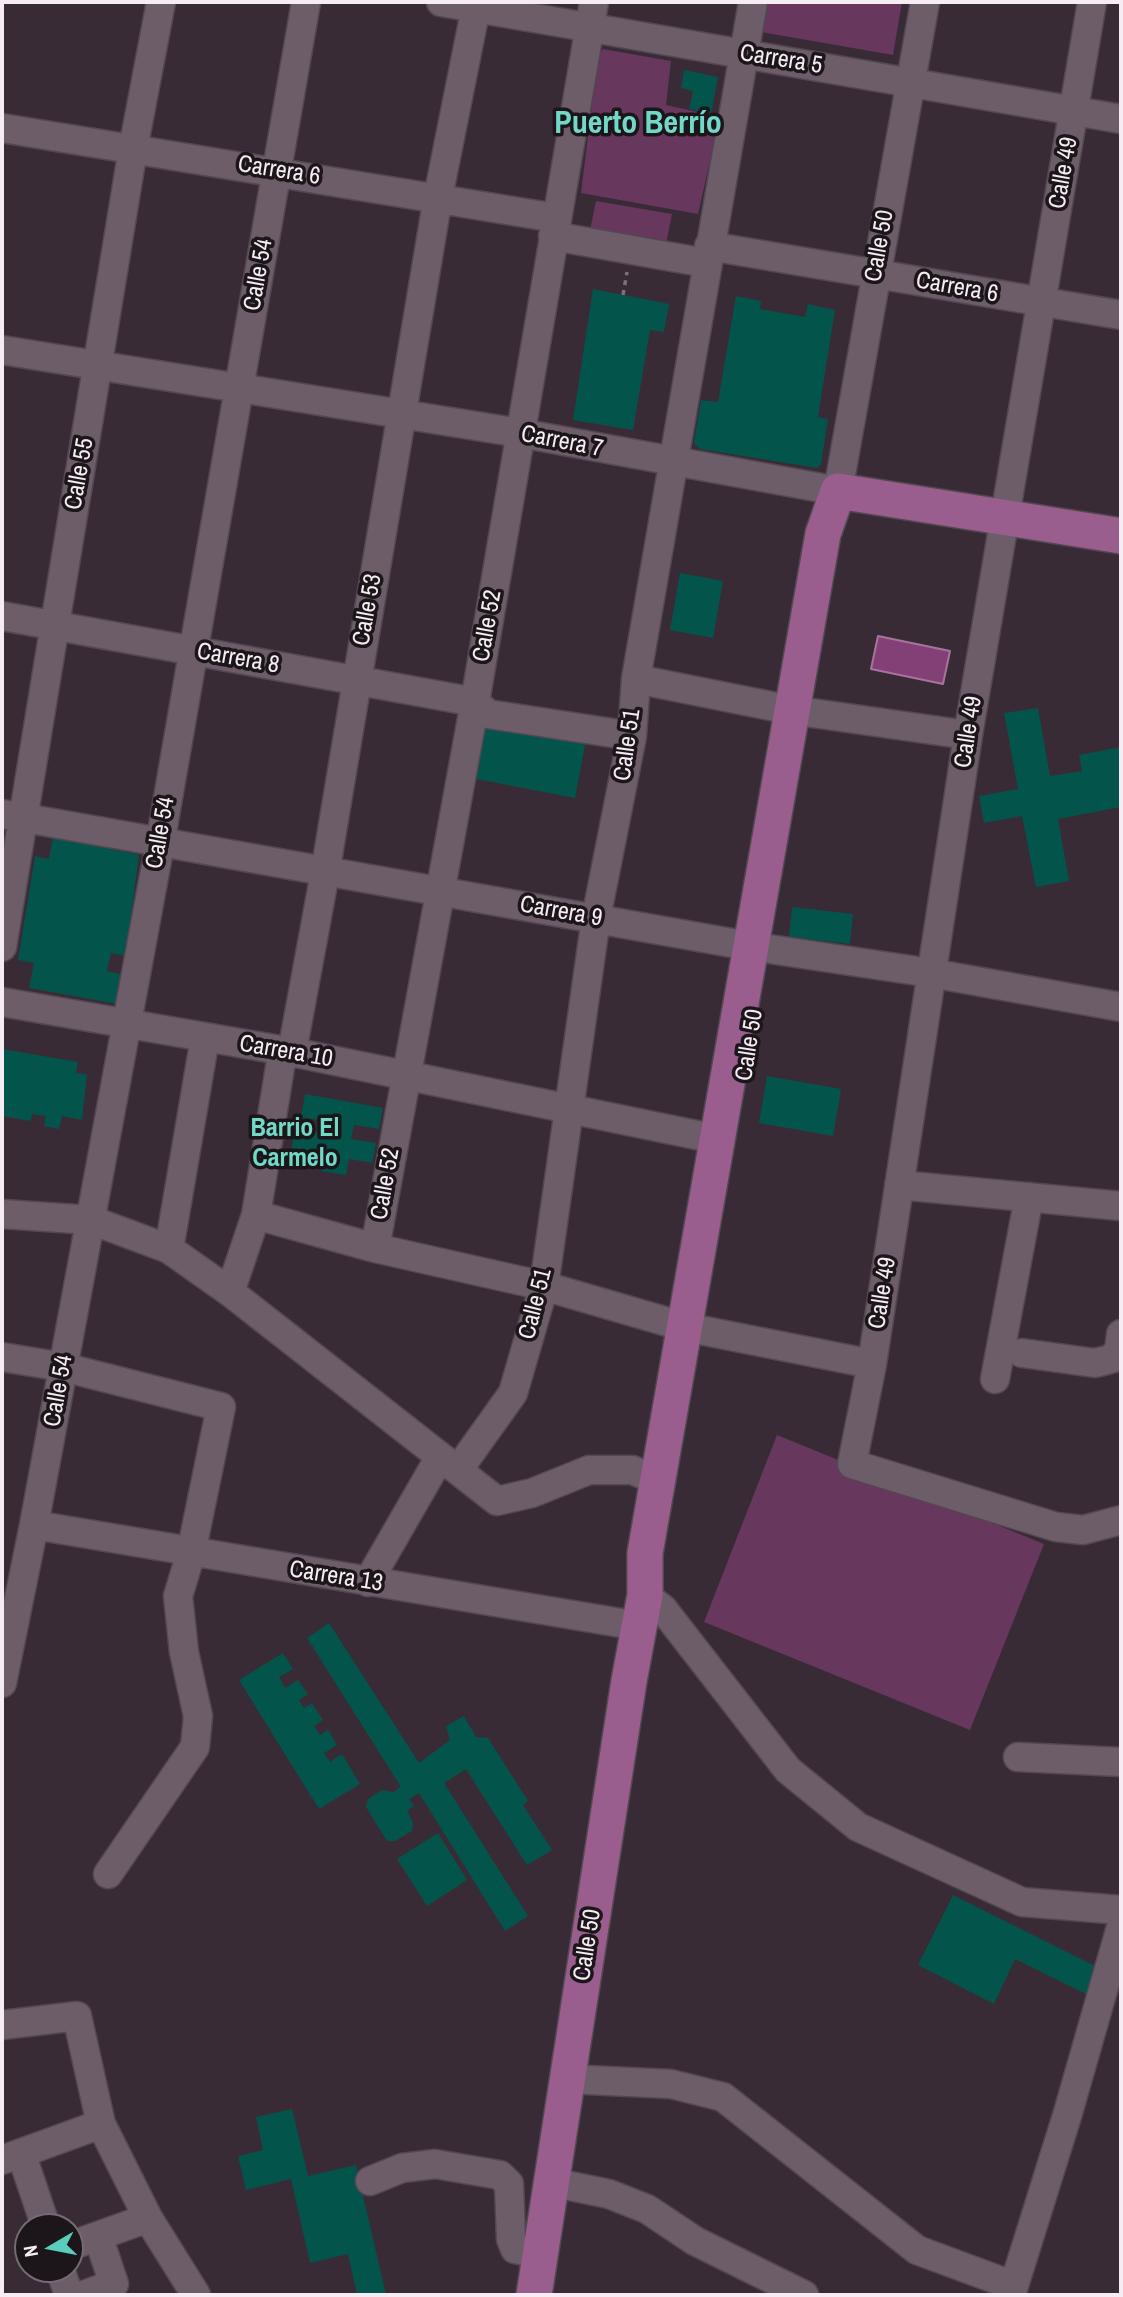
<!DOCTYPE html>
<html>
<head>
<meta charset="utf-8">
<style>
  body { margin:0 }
  #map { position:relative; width:1123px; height:2297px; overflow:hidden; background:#392b36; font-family:"Archivo Narrow",sans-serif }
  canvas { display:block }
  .frame { position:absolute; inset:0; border:4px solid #f6edf4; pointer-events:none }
  .north { position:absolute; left:14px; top:2213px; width:70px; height:70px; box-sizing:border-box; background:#1c161b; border:2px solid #736c72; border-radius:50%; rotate:260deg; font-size:19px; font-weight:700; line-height:28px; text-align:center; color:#f6edf4 }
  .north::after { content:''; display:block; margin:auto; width:24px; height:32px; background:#5acebc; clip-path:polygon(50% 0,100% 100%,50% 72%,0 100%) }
</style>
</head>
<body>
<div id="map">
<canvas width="1123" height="2297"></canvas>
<div class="frame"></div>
<div class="north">N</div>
</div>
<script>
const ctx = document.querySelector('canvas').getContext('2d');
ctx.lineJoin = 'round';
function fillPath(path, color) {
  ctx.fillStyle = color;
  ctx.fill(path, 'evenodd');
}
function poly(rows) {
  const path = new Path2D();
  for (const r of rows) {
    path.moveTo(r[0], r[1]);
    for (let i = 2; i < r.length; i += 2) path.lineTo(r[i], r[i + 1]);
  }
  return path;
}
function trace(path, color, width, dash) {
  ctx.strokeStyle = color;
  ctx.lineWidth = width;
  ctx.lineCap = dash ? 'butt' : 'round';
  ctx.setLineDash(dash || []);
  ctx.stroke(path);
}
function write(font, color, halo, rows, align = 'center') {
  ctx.font = font + ' "Archivo Narrow",sans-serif';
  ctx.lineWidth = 7;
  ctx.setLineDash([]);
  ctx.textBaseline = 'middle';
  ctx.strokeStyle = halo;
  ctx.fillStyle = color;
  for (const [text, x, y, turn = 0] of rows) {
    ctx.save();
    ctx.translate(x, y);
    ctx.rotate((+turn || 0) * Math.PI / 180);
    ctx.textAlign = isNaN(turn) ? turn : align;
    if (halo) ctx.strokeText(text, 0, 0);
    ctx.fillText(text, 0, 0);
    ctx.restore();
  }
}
fillPath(poly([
  [766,2,902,2,893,55,761,32],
  [603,49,671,61,666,105,720,117,698,214,581,193,598,55],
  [596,201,672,214,664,254,588,240],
  [777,1435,1044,1544,970,1730,704,1622]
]), '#67375e');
const water = poly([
  [878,636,950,651,943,684,871,669,878,636]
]);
fillPath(water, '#834077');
trace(water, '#a6749c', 2);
fillPath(poly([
  [684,70,718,77,711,114,689,109,693,91,681,88],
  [593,289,669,304,664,332,650,330,633,430,573,420],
  [736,296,761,301,760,309,805,317,808,304,835,310,818,417,828,419,821,464,817,468,700,449,694,443,701,400,718,402],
  [680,573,723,581,713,638,670,630],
  [1038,708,1050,776,1082,771,1079,755,1121,747,1121,807,1058,819,1069,881,1036,887,1022,816,984,823,979,796,1018,789,1004,713],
  [485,723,586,740,575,798,476,779],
  [53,837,139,855,126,956,111,953,107,971,123,975,118,1004,29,988,34,963,18,960,35,856,49,859],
  [792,907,853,914,850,944,789,937],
  [2,1049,78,1062,76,1073,87,1074,82,1120,62,1116,59,1129,44,1126,46,1116,32,1114,31,1121,2,1116],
  [767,1076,841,1089,833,1136,759,1123],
  [305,1094,383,1108,379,1129,354,1125,351,1139,376,1143,372,1163,349,1159,346,1175,321,1171,324,1156,301,1152,300,1159,290,1158,295,1128,328,1134,330,1122,301,1117],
  [329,1623,419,1763,450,1740,446,1726,464,1716,476,1737,488,1738,528,1801,523,1805,552,1850,527,1865,466,1769,444,1783,528,1916,505,1931,419,1793,409,1799,414,1806,407,1811,413,1822,412,1831,395,1841,387,1841,366,1807,368,1799,382,1790,393,1792,401,1787,307,1638],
  [283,1653,293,1669,279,1677,285,1688,298,1680,308,1694,299,1700,304,1708,312,1703,323,1720,314,1726,320,1735,328,1730,337,1745,324,1753,330,1762,342,1754,360,1784,319,1809,239,1680],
  [438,1833,467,1880,427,1906,397,1859],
  [953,1895,1101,1969,1096,1999,1015,1959,994,2004,918,1965],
  [292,2109,308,2176,356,2165,386,2295,357,2295,348,2254,310,2263,291,2179,246,2190,238,2156,263,2150,256,2117]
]), '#03544b');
const minor = poly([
  [441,2,1121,119],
  [1092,2,968,735,872,1364,852,1464,1056,1527,1083,1530,1121,1520],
  [2,128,556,218],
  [553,236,706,263],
  [709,246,1121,315],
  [2,350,520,433,838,491,925,2],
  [2,616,475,702,488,714,632,736],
  [636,679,791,710,968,735],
  [2,814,749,946,931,973,1121,1007],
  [2,947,133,149,161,2],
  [2,1002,292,1052,716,1139],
  [899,1185,1121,1206],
  [2,1214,91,1220,169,1249,230,1292,497,1501,532,1493,589,1470,632,1470,657,1480],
  [256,1215,375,1248,544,1286,685,1327,872,1364],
  [375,1248,475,702,594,2],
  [169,1249,205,1038],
  [230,1292,256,1215,281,1061,292,1052,325,873,438,197,477,2],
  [1022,1353,1095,1363,1111,1359,1119,1351,1121,1334],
  [2,1357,63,1367,221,1407,191,1553,178,1596,184,1652,198,1716,195,1747,108,1874],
  [995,1379,1029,1197],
  [458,1470,513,1393,544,1286,596,918,632,736,636,679,753,2],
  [34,1525,639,1626],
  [368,1582,440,1457],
  [645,1595,663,1609,788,1770,858,1827,1022,1902,1121,1910],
  [2,1683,34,1525,160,844,306,2],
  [1018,1757,1121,1762],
  [2,2025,77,2016,101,2124,148,2218,196,2295],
  [567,2079,671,2084,723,2097,917,2250,1014,2286],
  [21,2153,46,2227],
  [2,2160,101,2124],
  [370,2181,402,2168,435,2164,500,2175,509,2184,511,2239,515,2249,540,2254],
  [551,2182,609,2194,647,2209,695,2241,804,2295],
  [70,2246,148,2218],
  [60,2269,69,2295],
  [84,2295,114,2284,98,2236],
  [1011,2295,1067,2116,1121,1927]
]);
const major = poly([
  [838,491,1121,536],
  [534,2295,629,1681,645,1595,645,1553,823,534,838,491]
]);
trace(minor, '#534851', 31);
trace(major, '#534851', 38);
trace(poly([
  [623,295,627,272]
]), '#7b6f79', 3.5, [5, 5]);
trace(minor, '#6d5d69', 28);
trace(major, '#9a5e8e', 35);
write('24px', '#f6edf4', '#1c161b', [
  ["Carrera 5",781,60,9],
  ["Carrera 6",279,171,9],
  ["Calle 49",1064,173,-80],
  ["Calle 50",880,246,-80],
  ["Calle 54",259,275,-80],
  ["Carrera 6",957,288,10],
  ["Carrera 7",562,442,11],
  ["Calle 55",80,474,-80],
  ["Calle 53",368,610,-80],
  ["Calle 52",488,626,-80],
  ["Carrera 8",238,659,10],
  ["Calle 49",969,732,-81],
  ["Calle 51",628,745,-82],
  ["Calle 54",161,833,-80],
  ["Carrera 9",561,912,10],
  ["Calle 50",750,1045,-81],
  ["Carrera 10",286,1052,10],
  ["Calle 52",386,1184,-80],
  ["Calle 49",883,1293,-81],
  ["Calle 51",536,1304,-76],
  ["Calle 54",59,1391,-80],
  ["Carrera 13",336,1577,9],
  ["Calle 50",588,1945,-81]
]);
write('bold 26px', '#72d9c9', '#1c161b', [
  ["Barrio El",295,1129],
  ["Carmelo",295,1159]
]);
write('bold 32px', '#72d9c9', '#1c161b', [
  ["Puerto Berrío",638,124]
]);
</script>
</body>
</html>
